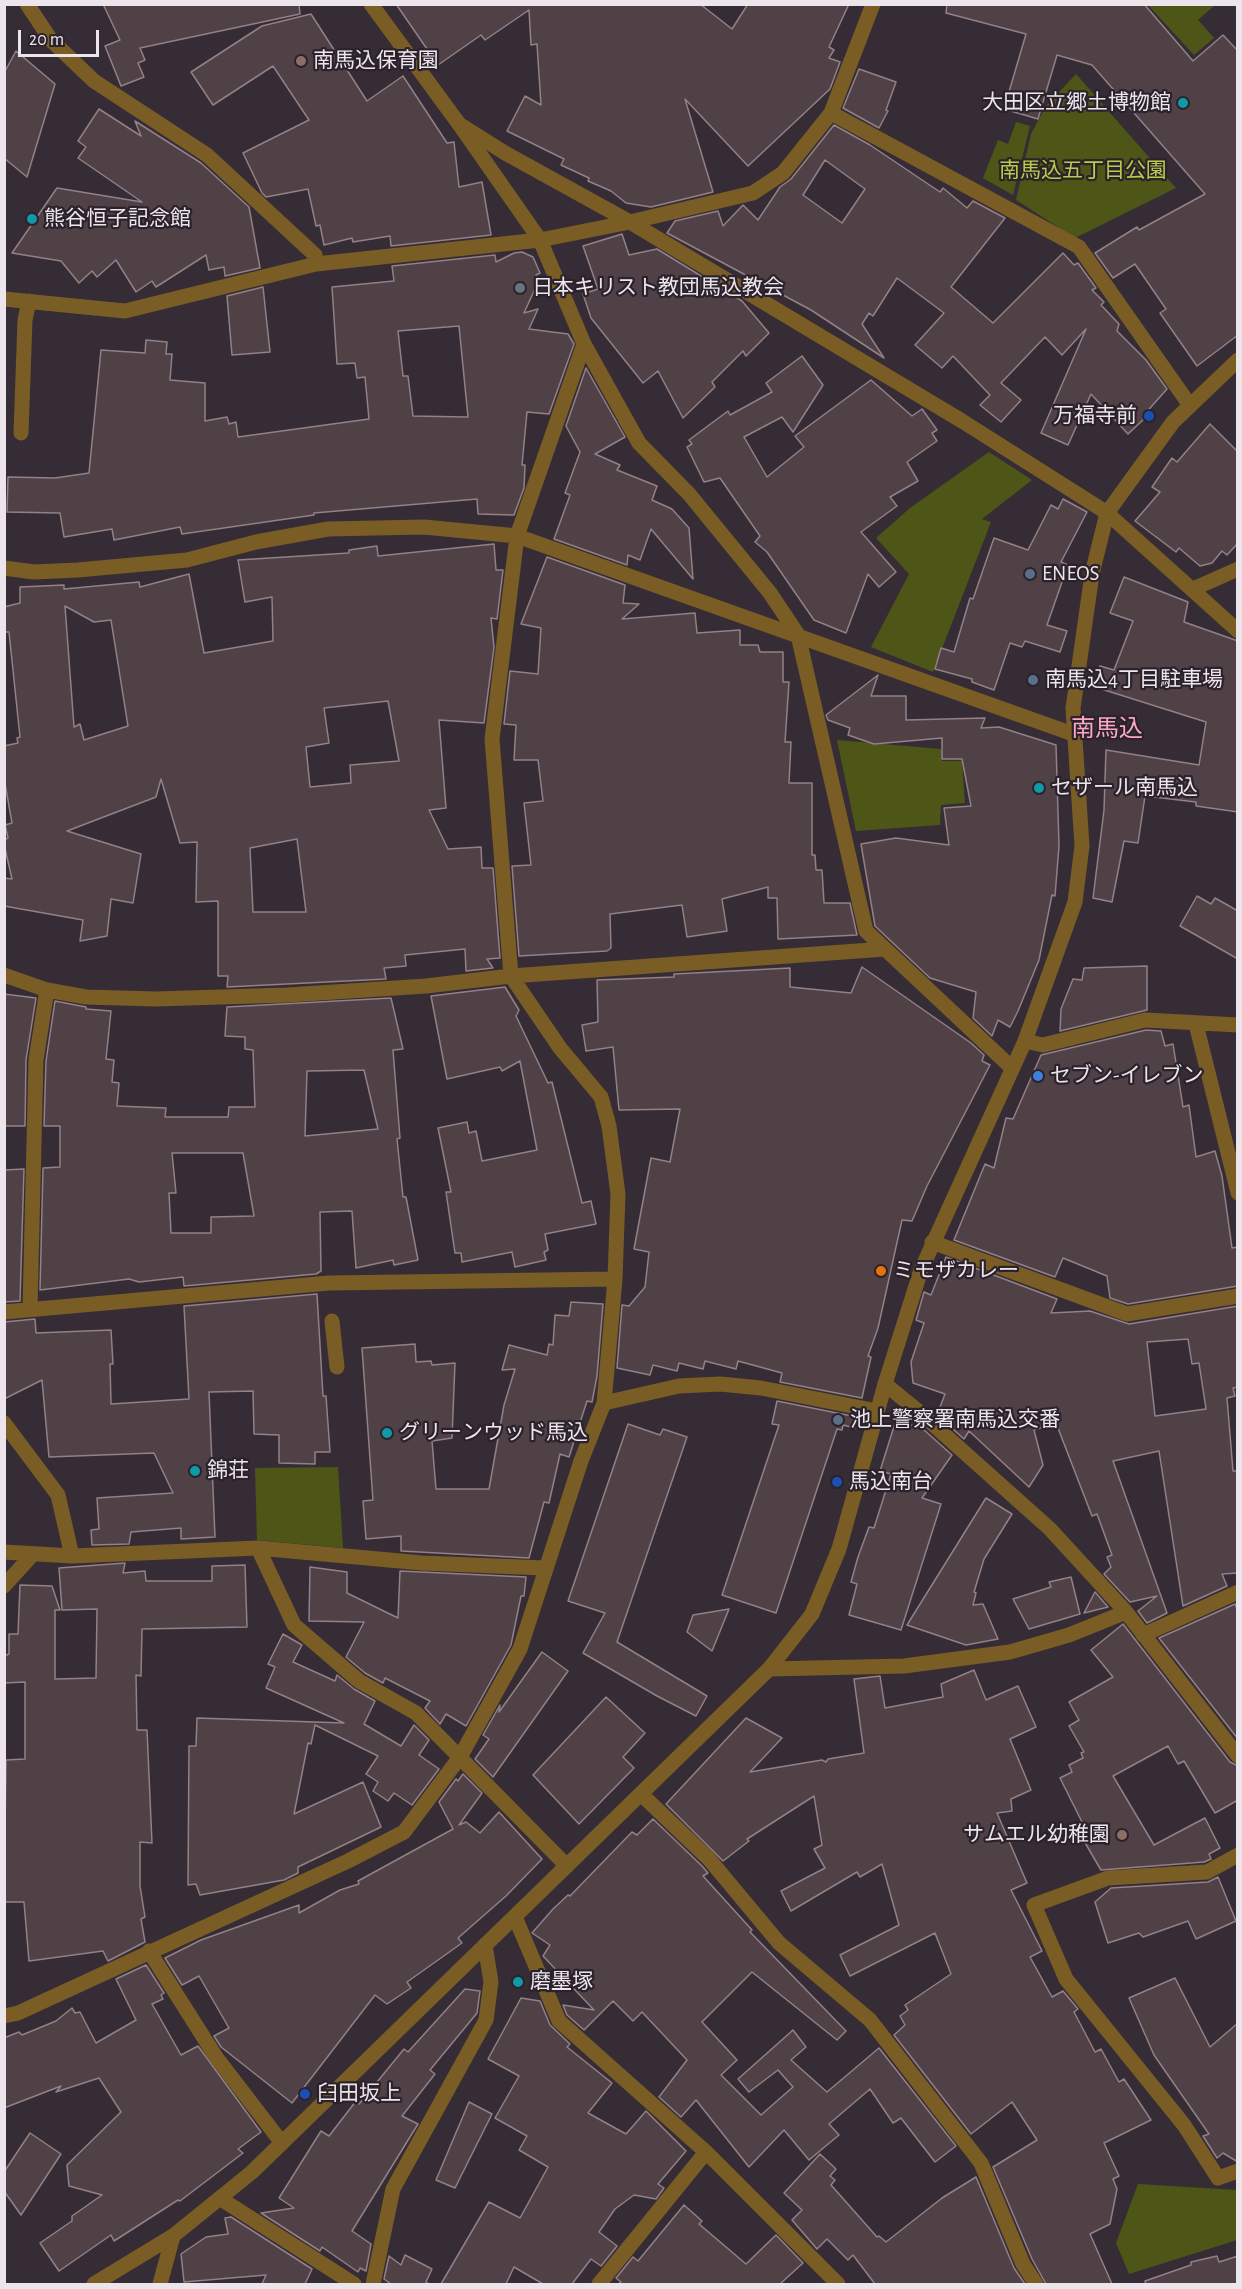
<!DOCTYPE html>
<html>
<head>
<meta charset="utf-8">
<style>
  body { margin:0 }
  #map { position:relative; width:1242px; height:2289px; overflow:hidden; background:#362c36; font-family:"Alegreya Sans",sans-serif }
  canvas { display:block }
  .frame { position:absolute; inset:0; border:6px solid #ece5ec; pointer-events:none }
  .scale { position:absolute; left:18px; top:30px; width:81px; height:27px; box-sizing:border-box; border:3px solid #ece5ec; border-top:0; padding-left:8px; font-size:18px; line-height:21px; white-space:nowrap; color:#ece5ec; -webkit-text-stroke:4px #2b222b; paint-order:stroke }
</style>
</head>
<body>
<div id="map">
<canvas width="1242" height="2289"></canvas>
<div class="frame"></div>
<div class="scale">20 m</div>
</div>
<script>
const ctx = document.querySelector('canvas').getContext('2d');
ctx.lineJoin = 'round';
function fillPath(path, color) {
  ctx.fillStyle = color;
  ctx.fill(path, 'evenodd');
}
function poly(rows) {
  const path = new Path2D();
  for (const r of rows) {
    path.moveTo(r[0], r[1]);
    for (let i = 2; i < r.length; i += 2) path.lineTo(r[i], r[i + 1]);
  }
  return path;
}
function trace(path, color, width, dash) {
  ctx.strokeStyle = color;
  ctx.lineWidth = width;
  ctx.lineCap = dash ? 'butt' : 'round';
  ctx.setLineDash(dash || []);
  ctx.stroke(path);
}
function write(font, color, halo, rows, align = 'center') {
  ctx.font = font + ' "Alegreya Sans","Noto Sans JP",sans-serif';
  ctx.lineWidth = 4.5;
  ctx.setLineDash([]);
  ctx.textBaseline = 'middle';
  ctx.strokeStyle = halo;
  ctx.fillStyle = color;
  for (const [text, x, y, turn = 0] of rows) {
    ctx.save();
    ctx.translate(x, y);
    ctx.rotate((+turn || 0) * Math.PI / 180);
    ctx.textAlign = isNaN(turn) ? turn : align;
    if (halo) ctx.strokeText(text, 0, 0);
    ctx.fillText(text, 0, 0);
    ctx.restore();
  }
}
fillPath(poly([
  [1148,5,1215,5,1198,20,1214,38,1194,55],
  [1076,74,1176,188,1075,238,1016,200,1031,134,1046,106],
  [1016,122,1030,126,1013,195,983,178,998,140,1008,144],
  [989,452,1032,480,982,519,991,522,933,672,871,647,909,574,876,538,910,508],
  [837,740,941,749,942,761,962,761,965,803,941,805,940,825,856,831],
  [338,1467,343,1548,257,1540,255,1468],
  [1138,2184,1237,2190,1237,2240,1129,2274,1116,2243]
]), '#4d5616');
const building = poly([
  [103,4,299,4,300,14,140,48,145,60,138,63,144,77,121,86,105,46,120,40,103,4],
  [396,4,700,4,732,29,748,4,849,4,829,47,834,50,829,58,840,62,830,89,748,166,685,99,713,192,651,207,626,203,611,191,588,181,589,178,561,165,564,159,507,131,525,96,541,105,537,44,531,45,529,10,485,40,481,35,438,65,396,4],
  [947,4,1144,4,1193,61,1223,35,1238,51,1238,335,1197,366,1160,313,1166,309,1135,264,1113,278,1095,253,1137,227,1139,230,1205,194,1092,65,1057,55,1038,119,1004,109,1026,34,946,13,947,4],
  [311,14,367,101,403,76,447,143,454,142,459,187,482,182,491,235,391,246,390,236,353,242,352,238,324,245,320,225,316,226,308,189,266,197,262,193,243,153,309,120,273,66,213,105,191,72,262,26,311,14],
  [16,51,55,84,27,177,4,158,4,73,16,51],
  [859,69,896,82,886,110,888,111,879,128,843,108,859,69],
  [99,109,141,136,135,121,201,163,249,207,260,268,225,276,224,267,209,270,206,255,156,287,152,281,136,292,116,260,97,277,92,271,79,283,61,261,12,253,57,188,142,202,78,158,86,147,78,141,99,109],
  [834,125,870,145,940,192,943,188,967,208,973,201,1005,218,951,287,993,323,1063,253,1074,265,1078,263,1096,288,1092,290,1104,302,1101,305,1119,324,1117,331,1146,360,1167,389,1143,416,1145,418,1128,434,1091,394,1068,445,1041,433,1086,329,1062,355,1045,337,1001,383,1021,400,1001,422,980,405,990,395,953,356,942,368,915,345,944,313,897,278,873,316,869,313,862,324,884,358,811,310,667,233,675,221,718,211,723,226,743,205,758,220,780,187,791,179,834,125],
  [825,160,865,189,842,223,803,195,825,160],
  [622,234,629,255,657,249,742,301,769,333,746,356,743,351,712,382,715,387,683,418,658,371,643,383,591,318,583,294,598,289,583,246,622,234],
  [522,252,533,257,540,273,536,275,539,280,524,313,538,309,529,329,568,334,574,344,549,414,527,412,522,465,525,465,524,488,514,515,478,514,477,499,314,513,314,515,182,534,180,527,114,540,112,529,64,537,60,513,7,512,8,477,55,478,89,473,101,350,145,353,146,340,167,342,166,354,172,354,170,380,205,383,205,421,227,417,229,424,236,422,238,437,369,419,365,377,357,378,355,363,337,364,332,287,394,281,392,266,495,255,496,262,514,253,522,252],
  [459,326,468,417,413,416,408,376,403,376,398,331,459,326],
  [263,287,270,352,232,355,227,296,263,287],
  [802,356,823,385,793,432,782,417,744,437,767,477,804,447,795,436,871,380,912,416,922,409,937,430,932,433,937,441,907,462,918,481,890,497,897,506,861,532,896,572,879,587,868,574,846,633,814,620,767,552,755,542,760,536,720,478,704,482,687,447,692,444,689,440,728,411,730,415,772,392,766,383,802,356],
  [586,368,625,437,595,454,620,465,617,470,657,486,652,500,672,509,689,528,693,579,651,529,640,560,628,555,627,565,554,539,570,495,565,493,580,452,566,426,586,368],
  [1210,424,1238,452,1238,543,1227,555,1222,551,1212,563,1200,566,1179,548,1176,552,1135,521,1160,492,1152,487,1172,458,1177,462,1210,424],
  [1063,499,1087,512,1061,562,1068,565,1047,625,1067,631,1060,652,1025,641,1022,647,1010,643,994,690,972,682,972,679,935,669,941,648,954,652,970,598,973,599,994,538,1028,550,1051,505,1058,509,1063,499],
  [494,544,496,570,503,570,497,619,491,618,494,647,484,723,439,720,446,808,429,810,448,849,481,847,482,868,493,868,500,958,487,959,493,968,466,971,465,949,405,955,406,966,384,968,386,979,227,987,228,976,218,976,218,901,196,902,197,842,180,843,161,779,156,797,67,831,141,854,133,903,111,899,107,936,80,941,83,920,4,906,4,878,12,879,4,844,4,840,8,838,5,825,12,823,4,778,4,746,18,743,17,738,20,737,9,632,4,632,4,607,20,603,20,587,64,585,64,589,139,582,140,587,189,574,204,653,273,641,272,597,245,602,238,560,349,553,349,550,377,546,378,556,494,544],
  [65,606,94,622,111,620,128,726,84,740,80,724,74,727,65,606],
  [388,701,399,761,350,765,351,783,310,787,306,747,329,743,324,708,388,701],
  [297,839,306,912,253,912,250,848,297,839],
  [547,557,625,585,623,603,639,604,622,619,695,613,697,633,740,630,740,645,758,645,760,652,783,652,783,682,789,682,785,742,791,742,789,783,812,783,812,855,815,855,816,870,822,870,824,903,850,903,857,935,778,939,777,898,768,898,768,887,722,899,727,931,687,937,682,905,610,914,611,948,607,951,519,956,512,866,531,865,524,803,543,801,538,760,514,760,516,725,504,724,510,671,538,674,541,628,521,624,547,557],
  [1124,577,1188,602,1184,622,1238,641,1238,812,1196,806,1196,802,1145,796,1138,843,1124,841,1112,902,1093,898,1104,810,1106,750,1199,765,1206,722,1095,687,1100,666,1114,670,1133,621,1110,613,1124,577],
  [878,675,871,696,906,696,906,720,985,718,981,728,999,727,1056,745,1059,846,1055,896,1052,895,1039,960,1018,1011,1010,1027,998,1020,992,1036,973,1018,976,992,930,978,875,926,861,844,896,838,949,845,944,808,971,806,962,759,942,759,942,738,874,744,848,735,850,728,828,720,826,715,878,675],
  [1197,896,1211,904,1215,898,1238,911,1238,959,1180,926,1197,896],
  [1147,966,1147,1010,1060,1031,1061,1009,1073,979,1082,980,1084,968,1147,966],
  [862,967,971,1043,984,1055,982,1061,990,1065,927,1186,912,1221,902,1220,878,1328,868,1356,871,1357,862,1398,780,1382,782,1373,738,1361,736,1369,705,1361,703,1369,679,1363,677,1371,653,1365,650,1375,617,1368,622,1305,629,1306,645,1287,649,1252,634,1249,651,1158,670,1162,680,1109,619,1110,613,1047,586,1051,582,1025,598,1022,597,980,674,977,674,974,790,968,790,987,851,993,862,967],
  [505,987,519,1010,516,1016,548,1083,552,1082,582,1203,591,1201,596,1224,545,1234,548,1250,544,1252,546,1260,515,1267,512,1252,462,1262,461,1253,455,1253,446,1192,451,1192,438,1128,467,1122,469,1133,476,1131,482,1161,537,1150,520,1061,502,1071,500,1067,447,1079,431,996,505,987],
  [4,994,36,998,26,1060,25,1126,4,1126,4,994],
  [391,998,403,1049,393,1050,400,1138,397,1139,403,1197,406,1197,418,1260,394,1265,393,1260,356,1268,352,1211,320,1212,321,1271,316,1274,184,1286,183,1277,139,1282,129,1279,40,1290,43,1168,60,1167,60,1126,44,1126,46,1061,55,1001,86,1007,86,1009,111,1011,106,1059,114,1060,112,1082,119,1083,117,1106,166,1108,165,1117,228,1117,229,1107,255,1107,253,1050,245,1049,245,1037,225,1036,227,1007,391,998],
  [364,1070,378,1129,305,1136,307,1071,364,1070],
  [172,1153,243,1153,254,1216,211,1217,211,1233,171,1233,169,1193,176,1193,172,1153],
  [1146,1030,1161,1031,1165,1046,1173,1044,1183,1107,1189,1105,1196,1157,1215,1151,1222,1176,1232,1248,1238,1247,1238,1286,1128,1304,1110,1298,1107,1276,1063,1258,1055,1277,954,1240,985,1164,994,1168,1006,1118,1013,1119,1041,1055,1146,1030],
  [24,1169,20,1301,4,1302,4,1170,24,1169],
  [946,1257,1057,1299,1051,1313,1090,1311,1129,1324,1238,1306,1238,1387,1233,1388,1235,1396,1227,1398,1233,1471,1238,1471,1238,1573,1222,1574,1227,1586,1183,1606,1159,1451,1113,1461,1167,1613,1147,1623,1138,1611,1157,1596,1130,1602,1104,1574,1111,1567,1107,1557,1112,1555,1097,1514,1092,1516,1056,1423,1034,1430,1043,1465,1029,1487,969,1431,964,1439,937,1415,945,1394,913,1383,911,1362,924,1323,916,1320,924,1292,931,1295,946,1257],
  [1188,1339,1192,1364,1199,1363,1206,1409,1155,1416,1147,1342,1188,1339],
  [317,1294,323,1396,326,1396,330,1452,315,1452,315,1464,279,1463,279,1435,254,1434,253,1391,209,1392,215,1537,181,1539,181,1528,131,1532,129,1544,92,1545,91,1530,99,1529,97,1498,173,1493,154,1453,49,1457,42,1380,4,1399,4,1322,35,1319,36,1333,111,1330,113,1364,110,1364,111,1404,189,1399,184,1306,317,1294],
  [571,1302,603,1304,597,1376,592,1402,587,1401,569,1457,560,1454,549,1503,544,1502,529,1558,401,1551,401,1536,366,1539,363,1501,373,1500,362,1348,415,1344,416,1362,431,1361,432,1365,455,1363,452,1438,432,1441,436,1489,489,1489,504,1405,515,1369,502,1370,509,1345,547,1355,549,1344,553,1345,555,1315,569,1316,571,1302],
  [777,1401,857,1417,855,1428,843,1425,842,1430,837,1429,776,1613,722,1595,779,1425,772,1424,777,1401],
  [896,1420,923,1429,952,1455,922,1498,941,1504,901,1630,849,1615,857,1584,851,1582,858,1557,869,1527,874,1528,891,1474,880,1471,896,1420],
  [628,1424,660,1435,663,1429,687,1437,617,1642,707,1696,696,1716,657,1696,583,1653,605,1613,568,1601,628,1424],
  [986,1498,1012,1514,984,1559,974,1592,976,1593,973,1605,983,1604,998,1639,966,1645,907,1625,986,1498],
  [125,1563,123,1573,145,1571,146,1581,212,1581,212,1566,245,1565,247,1627,142,1629,141,1676,136,1675,137,1730,147,1730,152,1843,140,1842,140,1886,145,1917,141,1919,145,1942,108,1961,103,1951,29,1961,24,1902,4,1902,6,1760,25,1759,25,1682,4,1683,4,1656,9,1654,9,1634,18,1634,20,1585,52,1586,60,1610,55,1610,55,1679,96,1678,97,1609,62,1610,59,1568,125,1563],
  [310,1567,347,1572,347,1593,398,1618,400,1571,526,1577,524,1596,521,1596,511,1645,466,1726,446,1714,440,1724,425,1708,430,1701,385,1678,383,1683,365,1673,346,1657,364,1622,309,1621,310,1567],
  [1071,1577,1080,1614,1029,1629,1013,1599,1051,1587,1049,1582,1071,1577],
  [1095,1592,1108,1607,1084,1613,1095,1592],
  [1235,1604,1238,1611,1238,1739,1159,1638,1235,1604],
  [729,1609,712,1651,687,1632,693,1615,729,1609],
  [1123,1624,1230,1762,1238,1766,1238,1800,1215,1813,1184,1761,1178,1764,1168,1746,1113,1776,1154,1845,1205,1818,1220,1848,1209,1854,1211,1859,1204,1862,1101,1870,1077,1829,1084,1826,1060,1778,1072,1772,1069,1765,1083,1758,1081,1753,1084,1752,1069,1726,1079,1720,1069,1702,1113,1677,1091,1650,1123,1624],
  [283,1634,302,1645,293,1662,335,1681,337,1675,354,1689,375,1701,364,1724,401,1746,414,1725,429,1740,419,1755,439,1769,412,1805,394,1793,388,1801,373,1791,378,1782,366,1774,378,1756,315,1725,311,1744,308,1743,294,1814,363,1782,381,1827,298,1867,298,1873,284,1880,200,1895,196,1884,188,1885,189,1746,196,1746,197,1718,344,1723,266,1688,275,1667,268,1664,283,1634],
  [542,1652,568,1671,493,1777,475,1759,489,1739,483,1735,500,1705,499,1712,542,1652],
  [974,1670,986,1700,1018,1686,1036,1727,1010,1739,1031,1790,1011,1799,1012,1811,997,1813,1027,1883,1011,1890,1042,1951,1030,1957,1052,1997,1063,1991,1078,2009,1074,2012,1095,2052,1101,2049,1119,2082,1124,2079,1151,2120,1104,2143,1119,2176,1113,2179,1117,2189,1110,2224,1090,2234,1112,2284,1046,2284,1032,2259,993,2167,1037,2140,1012,2102,971,2134,894,2035,905,2025,900,2016,908,2010,905,2005,951,1974,935,1933,850,1976,840,1955,899,1925,882,1864,860,1877,857,1872,791,1911,781,1891,825,1868,814,1849,822,1845,814,1796,747,1839,749,1841,723,1861,666,1804,746,1718,782,1738,750,1772,822,1760,826,1762,828,1759,864,1753,854,1679,880,1676,885,1708,943,1697,941,1684,974,1670],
  [606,1697,645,1733,623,1757,634,1768,579,1824,533,1775,606,1697],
  [463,1774,482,1793,459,1825,466,1822,480,1833,499,1812,542,1859,506,1896,458,1938,462,1943,407,1982,411,1988,387,2004,375,1995,292,2103,221,2047,214,2036,229,2028,199,1976,182,1985,165,1958,201,1940,299,1905,299,1913,340,1890,359,1884,358,1881,453,1829,439,1802,456,1779,458,1781,463,1774],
  [653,1819,702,1866,708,1873,703,1876,752,1930,750,1932,846,2031,837,2040,752,1972,702,2022,737,2060,721,2075,761,2115,793,2087,778,2070,749,2092,738,2079,793,2030,806,2047,791,2060,827,2092,879,2048,956,2146,935,2162,901,2118,893,2123,870,2089,829,2124,839,2135,809,2160,784,2130,749,2167,696,2100,681,2117,659,2097,687,2060,642,2012,633,2021,613,2001,584,2030,567,2015,563,2005,594,2010,543,1956,550,1945,532,1933,553,1909,568,1895,570,1896,632,1832,637,1835,653,1819],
  [1218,1877,1236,1921,1196,1939,1188,1921,1143,1937,1139,1933,1108,1943,1095,1902,1111,1888,1208,1882,1218,1877],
  [146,1965,164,1993,161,1995,163,1999,152,2004,181,2055,198,2046,261,2132,238,2149,243,2153,180,2201,178,2200,114,2241,111,2235,59,2271,40,2243,72,2221,72,2216,102,2195,69,2186,67,2165,121,2112,99,2078,56,2092,61,2086,4,2108,4,2038,19,2032,22,2035,56,2021,72,2008,75,2013,80,2012,96,2043,136,2020,116,1979,146,1965],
  [1175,1978,1210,2047,1238,2023,1238,2162,1223,2153,1217,2158,1203,2136,1209,2134,1154,2055,1129,1998,1175,1978],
  [465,1989,480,1991,477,2013,430,2070,435,2074,402,2116,418,2124,352,2231,371,2244,366,2271,360,2268,358,2272,322,2247,320,2251,261,2213,294,2208,279,2198,321,2131,329,2136,356,2101,359,2104,404,2049,408,2052,465,1989],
  [521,1998,540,2001,550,2025,570,2044,567,2047,612,2083,588,2113,626,2134,646,2111,686,2151,658,2184,664,2188,656,2199,634,2195,615,2209,599,2232,617,2246,601,2266,591,2259,572,2284,543,2284,514,2267,506,2284,441,2284,489,2202,520,2218,548,2167,519,2150,527,2136,495,2118,519,2076,488,2059,521,1998],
  [469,2102,492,2114,455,2188,436,2180,469,2102],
  [30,2133,61,2154,21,2215,4,2191,4,2172,30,2133],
  [820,2154,836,2169,830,2176,835,2180,831,2185,877,2237,879,2236,886,2242,942,2198,976,2177,1014,2268,1025,2284,875,2284,853,2255,848,2260,827,2239,817,2249,792,2220,802,2210,784,2193,820,2154],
  [684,2205,702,2221,699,2224,746,2264,776,2235,803,2263,780,2284,618,2284,621,2282,616,2278,633,2257,638,2261,684,2205],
  [231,2217,312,2269,305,2284,262,2284,266,2275,184,2282,181,2254,206,2237,228,2234,225,2218,231,2217],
  [405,2255,432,2269,426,2282,429,2284,391,2284,384,2279,389,2256,401,2265,405,2255],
  [1217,2256,1219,2262,1238,2256,1238,2284,1146,2284,1145,2281,1191,2265,1191,2262,1217,2256]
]);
fillPath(building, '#504147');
trace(building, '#928187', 1.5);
trace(poly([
  [332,1321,337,1367]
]), '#795d25', 15);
trace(poly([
  [27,4,51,40,94,81,207,155,315,255,316,264],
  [831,113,1079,247,1189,404],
  [459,124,540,240,584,344,639,443,689,494,770,593,798,635,866,931,1012,1068],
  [4,299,125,311,316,264,540,240,630,222,753,193,783,173,831,113,873,4],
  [21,433,25,320,29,301],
  [4,568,34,572,78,570,187,560,256,542,328,529,424,527,517,536,1073,734],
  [1193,589,1238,569],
  [4,975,47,990,86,997,155,999,288,995,426,986,511,976,885,949],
  [1196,1024,1238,1193],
  [1025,1041,1043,1045,1145,1020,1238,1025],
  [932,1242,1127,1314,1238,1296],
  [30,1308,36,1060,47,990],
  [4,1312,329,1283,615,1279],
  [885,1384,918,1411,1050,1529,1126,1612,1238,1756],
  [604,1403,679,1386,720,1384,761,1388,877,1411],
  [4,1423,58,1495,72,1556],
  [258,1548,294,1625,359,1681,416,1713,567,1866],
  [4,1552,72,1556,258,1548,422,1563,545,1568],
  [4,1586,33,1554],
  [1143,1635,1238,1592],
  [769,1669,904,1666,1010,1652,1069,1635,1126,1612],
  [641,1794,709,1859,779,1943,870,2020,981,2163,1023,2264,1036,2284],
  [1238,1855,1207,1872,1108,1878,1034,1905,1066,1979,1184,2125,1218,2178,1238,2171],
  [515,1917,559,2021,706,2152,838,2284],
  [149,1951,216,2057,282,2143],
  [4,2016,18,2013,348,1861,404,1832,460,1757,520,1649,581,1461,604,1403,615,1279,618,1194,609,1126,601,1097,560,1048,511,976,492,739,517,536,584,344],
  [221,2199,354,2284],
  [160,2284,173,2236],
  [373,2284,393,2189,486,2020,491,1982,485,1945],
  [599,2284,706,2152]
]), '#795d25', 15);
trace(poly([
  [371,4,459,124,505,153,630,222,962,421,1090,502,1107,513,1238,631],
  [94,2284,173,2236,252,2172,769,1669,812,1614,839,1549,885,1384,921,1270,1025,1041,1075,902,1082,846,1073,708,1092,574,1107,513,1173,422,1238,360]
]), '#795d25', 15);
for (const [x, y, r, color] of [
  [301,61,6,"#8d6e63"],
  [1183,103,6,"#0f9aa8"],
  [32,219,6,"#0f9aa8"],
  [520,288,6,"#6b7280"],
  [1149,416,6,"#1a4fb4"],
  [1030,574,6,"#5c6f8a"],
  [1033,680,6,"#5c6f8a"],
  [1039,788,6,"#0f9aa8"],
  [1038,1076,6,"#3f7fe0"],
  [881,1271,6,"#e8710a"],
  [838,1420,6,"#5c6f8a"],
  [387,1433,6,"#0f9aa8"],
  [195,1471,6,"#0f9aa8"],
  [837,1482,6,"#1a4fb4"],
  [1122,1835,6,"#8d6e63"],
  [518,1982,6,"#0f9aa8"],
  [305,2094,6,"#1a4fb4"]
]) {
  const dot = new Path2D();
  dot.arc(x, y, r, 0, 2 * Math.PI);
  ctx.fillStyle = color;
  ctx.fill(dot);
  trace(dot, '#2b222b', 2);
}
write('21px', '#ece5ec', '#2b222b', [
  ["南馬込保育園",313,61],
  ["大田区立郷土博物館",1171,103,"right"],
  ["熊谷恒子記念館",44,219],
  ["日本キリスト教団馬込教会",532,288],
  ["万福寺前",1137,416,"right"],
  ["ENEOS",1042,574],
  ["南馬込4丁目駐車場",1045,680],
  ["セザール南馬込",1051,788],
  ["セブン-イレブン",1050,1076],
  ["ミモザカレー",893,1271],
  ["池上警察署南馬込交番",850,1420],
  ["グリーンウッド馬込",399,1433],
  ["錦荘",207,1471],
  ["馬込南台",849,1482],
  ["サムエル幼稚園",1110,1835,"right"],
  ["磨墨塚",530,1982],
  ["臼田坂上",317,2094]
], 'left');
write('21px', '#b8cc4c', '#2b222b', [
  ["南馬込五丁目公園",1083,171]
]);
write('24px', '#f9a8c0', '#2b222b', [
  ["南馬込",1107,729]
]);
</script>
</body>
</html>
